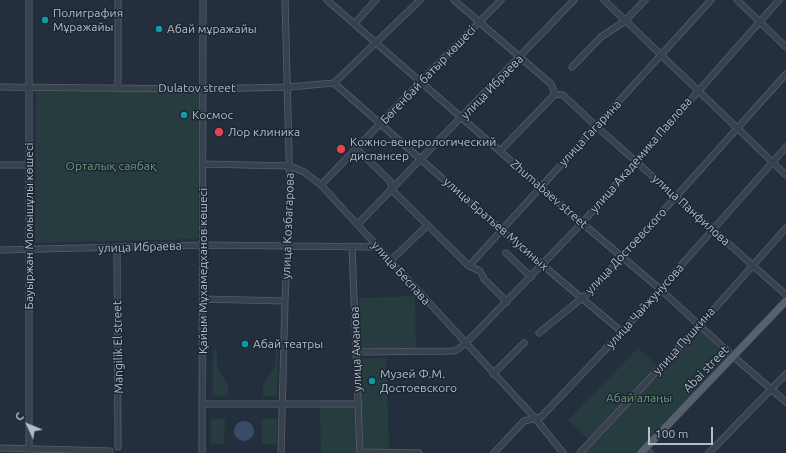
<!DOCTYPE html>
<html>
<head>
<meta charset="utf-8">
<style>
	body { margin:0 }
	#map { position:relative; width:786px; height:453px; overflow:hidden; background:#242f3e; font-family:Ubuntu,sans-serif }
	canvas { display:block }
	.north { position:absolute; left:8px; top:405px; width:40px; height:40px; -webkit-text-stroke:3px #1d2633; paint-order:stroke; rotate:314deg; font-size:11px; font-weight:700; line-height:16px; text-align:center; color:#b4bcc9 }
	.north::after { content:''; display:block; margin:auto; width:14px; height:18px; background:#b4bcc9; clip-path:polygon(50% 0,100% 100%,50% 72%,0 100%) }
	.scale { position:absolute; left:648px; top:427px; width:65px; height:18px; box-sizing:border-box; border:2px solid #b4bcc9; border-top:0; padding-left:5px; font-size:12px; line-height:14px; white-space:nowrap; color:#b4bcc9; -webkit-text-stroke:3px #1d2633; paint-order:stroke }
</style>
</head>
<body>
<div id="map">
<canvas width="786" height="453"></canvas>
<div class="north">С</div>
<div class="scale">100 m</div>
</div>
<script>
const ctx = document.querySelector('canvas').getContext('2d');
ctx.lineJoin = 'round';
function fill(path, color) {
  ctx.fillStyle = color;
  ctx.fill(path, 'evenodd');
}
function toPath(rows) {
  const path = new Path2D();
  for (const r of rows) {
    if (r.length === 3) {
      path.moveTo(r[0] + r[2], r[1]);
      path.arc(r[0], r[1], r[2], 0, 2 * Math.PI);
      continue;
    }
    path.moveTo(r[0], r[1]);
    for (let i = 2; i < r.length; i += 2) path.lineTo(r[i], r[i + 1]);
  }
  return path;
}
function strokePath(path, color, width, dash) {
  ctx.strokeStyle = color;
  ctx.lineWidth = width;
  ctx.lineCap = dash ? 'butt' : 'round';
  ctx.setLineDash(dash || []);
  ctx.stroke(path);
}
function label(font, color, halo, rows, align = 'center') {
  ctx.font = font + ' Ubuntu,sans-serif';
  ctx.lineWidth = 3;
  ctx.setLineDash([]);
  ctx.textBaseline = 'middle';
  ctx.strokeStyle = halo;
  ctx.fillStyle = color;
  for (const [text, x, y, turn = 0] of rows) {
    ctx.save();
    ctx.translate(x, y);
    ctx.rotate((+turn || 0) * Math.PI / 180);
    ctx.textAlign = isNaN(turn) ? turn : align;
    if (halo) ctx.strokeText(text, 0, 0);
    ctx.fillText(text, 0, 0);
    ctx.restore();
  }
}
fill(toPath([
	[36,91,199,91,198,239,35,243],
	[415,296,416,350,360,351,359,298],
	[697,328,727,357,636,453,576,453,589,440,568,420,638,348,659,367],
	[278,349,277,396,263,396,263,385,275,367,276,350],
	[213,350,217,350,217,365,228,387,228,396,213,395],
	[386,358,389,450,362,451,359,359],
	[355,405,357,453,321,453,320,406],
	[211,419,225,419,224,444,211,444],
	[262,419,277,419,277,444,262,444]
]), '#263c3f');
fill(toPath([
	[244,431,10]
]), '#394c67');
const minor = toPath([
	[327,0,582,223,660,289,734,357,786,402],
	[454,0,551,84,555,94,563,95,596,126,786,295],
	[604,0,786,175],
	[737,0,786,47],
	[355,23,376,0],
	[572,67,601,37,625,21,645,0],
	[334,83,501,230,622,332],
	[0,87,203,89,289,87,334,83,420,0],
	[118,88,118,0],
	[357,149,390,181,392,190,469,266,480,271,484,279,507,302],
	[500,151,555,94],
	[203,164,290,166,304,172,321,185,535,418,563,453],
	[0,165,28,165],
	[321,185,421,81,501,0],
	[358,224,574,0],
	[352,246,360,453],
	[117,248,118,447],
	[0,250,203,245,378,247],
	[506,253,531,277],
	[390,261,428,225],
	[469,266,711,0],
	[203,299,285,301],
	[539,333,593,289,786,74],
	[356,352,455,351,465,344,582,223,779,0],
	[493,374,524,343],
	[202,404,359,404],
	[0,448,110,451],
	[645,449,650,453],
	[360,452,419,453],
	[29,453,29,0],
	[202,453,203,0],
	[281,453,285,301,290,193,285,0],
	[494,453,524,421,541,417,622,332,786,147],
	[580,453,700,325,786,228],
	[709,453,786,374]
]);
const major = toPath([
	[641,453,786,301]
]);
strokePath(minor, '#565f6c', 7);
strokePath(major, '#414a57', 8);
strokePath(minor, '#38414e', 5.5);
strokePath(major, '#56606e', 7);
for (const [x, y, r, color] of [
	[45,20,4,"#0f9aa8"],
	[159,29,4,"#0f9aa8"],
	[184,115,4,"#0f9aa8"],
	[219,132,5,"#e0444e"],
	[341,149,5,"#e0444e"],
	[245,344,4,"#0f9aa8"],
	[372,381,4,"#0f9aa8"]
]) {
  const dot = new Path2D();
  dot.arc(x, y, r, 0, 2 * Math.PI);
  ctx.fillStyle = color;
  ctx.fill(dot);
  strokePath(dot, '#1d2633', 1.5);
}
label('12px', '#b4bcc9', '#1d2633', [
	["Полиграфия",53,13],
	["Мұражайы",53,27],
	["Абай мұражайы",167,29],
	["Космос",192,115],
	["Лор клиника",228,132],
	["Кожно-венерологический",350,142],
	["диспансер",350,156],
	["Абай театры",253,344],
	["Музей Ф.М.",380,374],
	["Достоевского",380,388]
], 'left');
label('12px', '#b4bcc9', '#1d2633', [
	["Бөгенбай батыр көшесі",428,75,-46],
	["улица Ибраева",492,87,-46],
	["Dulatov street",197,88],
	["улица Гагарина",590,133,-47],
	["улица Академика Павлова",641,155,-49],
	["Zhumabaev street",549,194,41],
	["улица Панфилова",691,210,42],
	["улица Братьев Мусиных",496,224,41],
	["Бауыржан Момышұлы көшесі",29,226,-90],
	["улица Козбагарова",288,226,-88],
	["улица Ибраева",140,247,-2],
	["улица Достоевского",626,251,-47],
	["Қайым Мұхамедханов көшесі",203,271,-90],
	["улица Беспава",401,273,48],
	["улица Чайжунусова",645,306,-48],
	["улица Пушкина",684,341,-48],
	["Mangilik El street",118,347,-91],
	["улица Аманова",356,349,-92],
	["Abai street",706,369,-46]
]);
label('12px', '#6b9a76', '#1d2633', [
	["Орталық саябақ",111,166],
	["Абай алаңы",639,398]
]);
</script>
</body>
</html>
